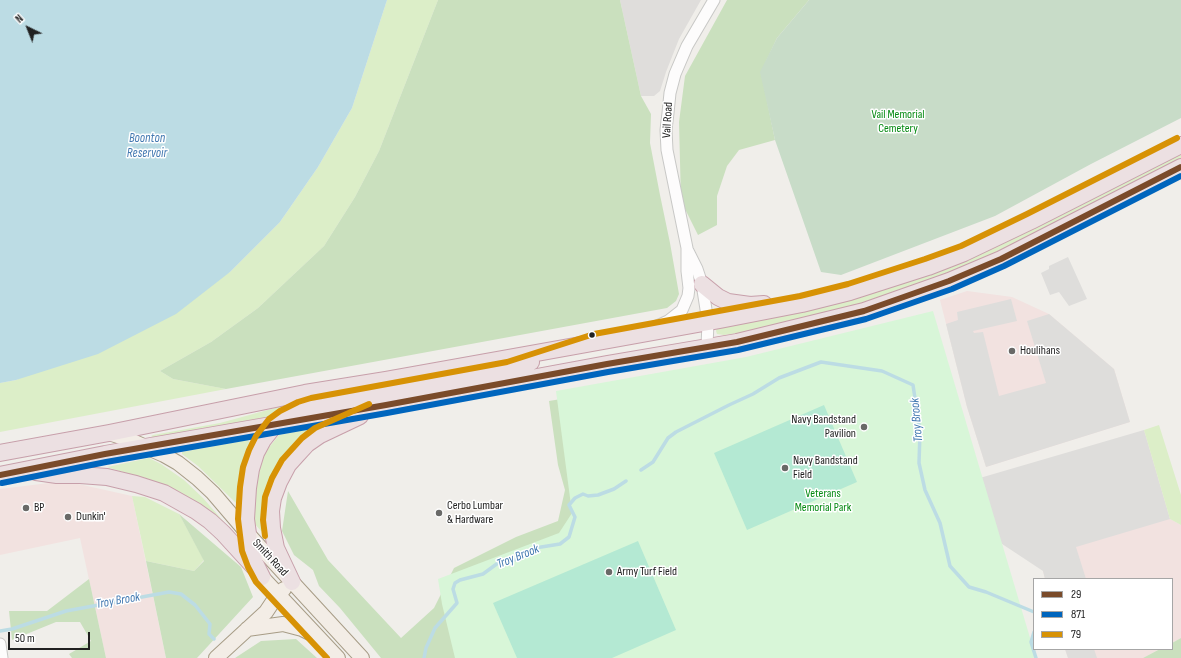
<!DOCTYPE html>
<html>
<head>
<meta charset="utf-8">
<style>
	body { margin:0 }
	#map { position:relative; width:1181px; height:658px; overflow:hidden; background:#f0eeea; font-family:"Sofia Sans Condensed",sans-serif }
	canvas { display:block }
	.legend { position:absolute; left:1033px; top:578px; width:140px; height:72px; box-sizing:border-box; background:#fff; border:1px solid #a6a6a6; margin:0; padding:5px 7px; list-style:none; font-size:12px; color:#212121 }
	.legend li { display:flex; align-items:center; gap:8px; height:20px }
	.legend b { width:20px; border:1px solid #a6a6a6 }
	.north { position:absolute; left:8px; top:8px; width:40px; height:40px; -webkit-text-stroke:3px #fff; paint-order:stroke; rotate:317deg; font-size:11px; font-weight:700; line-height:16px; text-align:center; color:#212121 }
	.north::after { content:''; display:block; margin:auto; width:14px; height:18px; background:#212121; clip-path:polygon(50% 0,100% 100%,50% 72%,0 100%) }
	.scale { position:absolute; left:8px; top:632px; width:82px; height:18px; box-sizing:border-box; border:2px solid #212121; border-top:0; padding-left:5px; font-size:12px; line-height:14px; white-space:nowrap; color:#212121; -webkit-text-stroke:3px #fff; paint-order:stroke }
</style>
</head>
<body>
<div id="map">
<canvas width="1181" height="658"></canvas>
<ul class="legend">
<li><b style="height:5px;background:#7a4b2a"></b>29</li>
<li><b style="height:5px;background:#0065bd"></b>871</li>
<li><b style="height:5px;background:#d79205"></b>79</li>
</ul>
<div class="north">N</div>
<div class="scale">50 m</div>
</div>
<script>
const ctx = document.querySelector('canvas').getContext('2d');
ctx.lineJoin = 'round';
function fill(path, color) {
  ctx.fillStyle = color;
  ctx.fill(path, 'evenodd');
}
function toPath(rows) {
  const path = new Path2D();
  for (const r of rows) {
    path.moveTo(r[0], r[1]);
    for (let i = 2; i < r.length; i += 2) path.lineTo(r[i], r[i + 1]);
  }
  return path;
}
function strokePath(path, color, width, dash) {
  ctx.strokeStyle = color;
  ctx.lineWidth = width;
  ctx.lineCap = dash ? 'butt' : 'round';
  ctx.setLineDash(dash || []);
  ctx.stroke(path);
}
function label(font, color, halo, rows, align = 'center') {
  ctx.font = font + ' "Sofia Sans Condensed",sans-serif';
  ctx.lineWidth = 3;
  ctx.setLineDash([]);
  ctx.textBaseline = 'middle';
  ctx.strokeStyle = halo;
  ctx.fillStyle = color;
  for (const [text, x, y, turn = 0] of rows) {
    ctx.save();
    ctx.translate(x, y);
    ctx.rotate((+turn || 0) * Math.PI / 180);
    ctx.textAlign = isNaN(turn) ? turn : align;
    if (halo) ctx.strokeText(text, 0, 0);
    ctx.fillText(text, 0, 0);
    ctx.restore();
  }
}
fill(toPath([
	[620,0,701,0,679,39,666,72,660,91,654,96,641,96]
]), '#dfdddb');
fill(toPath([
	[967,291,1012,297,1049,314,1114,369,1130,422,986,467,967,407,940,300],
	[1144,430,1170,519,1181,525,1181,638,1172,643,1172,579,1045,579,1043,571],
	[65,481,132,496,166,658,106,658,80,538,0,555,0,489],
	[1065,649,1160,649,1143,658,1068,658]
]), '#f2e2e0');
fill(toPath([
	[1068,257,1087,299,1069,306,1059,292,1050,295,1041,273,1049,269,1049,266],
	[1011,299,1017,321,973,331,974,333,983,332,999,396,1046,383,1027,321,1049,314,1114,369,1130,422,986,467,967,407,946,324,958,320,957,312],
	[1144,430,1170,519,1076,547,1086,579,1045,579,1043,571,990,536,973,480],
	[1065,649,1094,649,1097,658,1068,658]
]), '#dedddb');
fill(toPath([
	[387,0,438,0,379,151,355,197,324,246,258,308,211,342,160,371,173,379,226,389,0,432,0,383,16,380,230,272,280,222,318,167,352,108],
	[1181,150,1181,159,1025,238,963,268,897,294,821,317,766,329,724,335,717,334,716,331,717,327,836,301],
	[297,402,285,407,268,419,157,440,151,436,153,435,220,423],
	[1159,425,1181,495,1181,525,1170,519,1144,430],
	[309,429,310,432,293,446,279,463,268,488,263,504,262,520,263,531,261,531,254,523,253,513,254,497,258,472,261,462,266,451,279,435],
	[248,440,251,443,242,472,239,505,238,505,198,466,182,454,182,452],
	[149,458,161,464,184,480,203,498,224,522,223,523,206,509,180,492,161,484,107,467],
	[132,496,145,497,179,514,204,560,194,571,146,561]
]), '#dceec8');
fill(toPath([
	[438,0,620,0,641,96,651,114,650,143,660,195,670,243,679,294,676,301,667,308,226,389,173,379,160,371,211,342,258,308,324,246,355,197,379,151],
	[727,0,809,0,777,38,761,72,775,140,739,150,727,166,717,196,717,225,698,235,681,201,679,122,685,76],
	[567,398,611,449,494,658,381,658,340,608,319,586,313,570,294,555,282,531,288,491,328,560,401,638,434,608,454,568,516,537,558,521,565,490,558,465,549,401],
	[179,514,241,567,253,597,197,658,166,658,146,561,194,571,204,561],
	[89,579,106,658,72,658,69,654,91,641,80,622,56,622,12,640,9,611,47,611],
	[1181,638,1181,658,1143,658,1160,649,1172,649,1172,643],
	[296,639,317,658,235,658,261,641]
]), '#cae0be');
fill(toPath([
	[809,0,1181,0,1181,118,1091,164,995,216,841,275,821,272,775,140,760,72,777,38]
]), '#c8dcc8');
fill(toPath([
	[933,311,1036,658,455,658,442,604,438,579,559,533,572,513,556,391,746,357]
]), '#d8f6d8');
fill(toPath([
	[824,405,857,482,747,530,714,453],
	[638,541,676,630,612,658,517,658,493,603]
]), '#b4e9d3');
fill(toPath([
	[0,0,387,0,352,108,318,167,280,222,230,272,176,314,98,354,16,380,0,383]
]), '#bcdce4');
strokePath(toPath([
	[641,470,653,462,668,438,676,432,729,405,753,394,779,378,821,362,882,371,913,385,920,432,919,463,925,490,940,523,950,566,969,587,986,592,1034,612],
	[0,631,12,629,66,611,169,592,181,594,195,605,210,624,209,634,214,639],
	[1034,632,1031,642,1036,658],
	[424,658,426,648,435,628,457,603,453,589,455,583,460,580,483,574,498,563,518,559,535,548,560,544,569,537,575,517,569,505,575,498,583,494,588,496,598,495,614,489,626,481]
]), '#bcdce4', 3.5);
const minor = toPath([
	[688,251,697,269,702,284,708,322,707,347],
	[655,327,668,321,682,310,688,296,689,288,687,271,687,248,667,150,666,130,668,113,670,93,675,74,687,46,714,0],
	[0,644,2,658]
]);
const major = toPath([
	[109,433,130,440,164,455,178,463,197,478,213,493,248,534,362,658],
	[262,577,338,658],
	[247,629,283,624,302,629,312,634],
	[216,658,266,612,278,594,284,589]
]);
const highway = toPath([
	[702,284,718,297,728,302,750,305,764,304],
	[0,453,109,433,305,393,386,380,720,320,802,304,850,292,928,267,964,253,1031,221,1181,145],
	[36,472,57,475,80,475,107,477,136,484,164,493,196,511,210,521,223,533,255,568],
	[0,475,105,454,386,405,607,364,737,342,864,311,949,281,1001,259,1181,167],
	[262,577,255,563,250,549,246,519,248,488,251,469,256,453,263,440,275,425,293,413,312,406,509,370,531,362],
	[292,582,276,548,272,528,271,511,273,498,279,482,288,465,297,455,307,444,320,435,360,416]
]);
strokePath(minor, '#c8c8c6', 13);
strokePath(major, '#a79c86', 16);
strokePath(highway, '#c79faa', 18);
strokePath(minor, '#fdfcfc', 11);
strokePath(major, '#f3ede6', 14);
strokePath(highway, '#ece0e2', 16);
strokePath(toPath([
	[0,475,105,454,386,405,607,364,737,342,864,311,949,281,1001,259,1181,167]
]), '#7a4b2a', 6);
strokePath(toPath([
	[2,483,106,462,387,413,608,372,738,350,866,319,952,289,1004,266,1181,176]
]), '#0065bd', 6);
strokePath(toPath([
	[265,536,263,520,265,497,272,478,282,460,302,438,315,428,369,404],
	[327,658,256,582,248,567,242,551,238,519,240,487,243,467,249,450,256,436,269,419,280,411,298,402,311,398,507,362,594,334,800,296,848,284,925,259,961,246,1027,214,1177,138]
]), '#d79205', 6);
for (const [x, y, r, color] of [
	[592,335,3.5,"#212121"],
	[1012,351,4,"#696967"],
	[864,427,4,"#696967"],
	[785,468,4,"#696967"],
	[26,508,4,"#696967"],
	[439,513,4,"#696967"],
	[68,517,4,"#696967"],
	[609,572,4,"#696967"]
]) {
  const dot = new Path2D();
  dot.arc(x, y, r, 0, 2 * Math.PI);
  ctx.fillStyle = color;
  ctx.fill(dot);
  strokePath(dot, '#fff', 1.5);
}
label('12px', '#058a12', '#fff', [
	["Vail Memorial",898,115],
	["Cemetery",898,129],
	["Veterans",823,494],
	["Memorial Park",823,508]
]);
label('12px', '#212121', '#fff', [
	["Vail Road",668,120,-87],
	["Smith Road",270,558,47]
]);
label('12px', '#212121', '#fff', [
	["Houlihans",1020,351],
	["Navy Bandstand",856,420,"right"],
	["Pavilion",856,434,"right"],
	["Navy Bandstand",793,461],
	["Field",793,475],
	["Cerbo Lumbar",447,506],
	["& Hardware",447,520],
	["BP",34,508],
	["Dunkin'",76,517],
	["Army Turf Field",617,572]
], 'left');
label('italic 13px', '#4379b1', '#fff', [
	["Boonton",147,139],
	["Reservoir",147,154],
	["Troy Brook",917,420,-95],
	["Troy Brook",518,557,-22],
	["Troy Brook",118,601,-10]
]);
</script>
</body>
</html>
